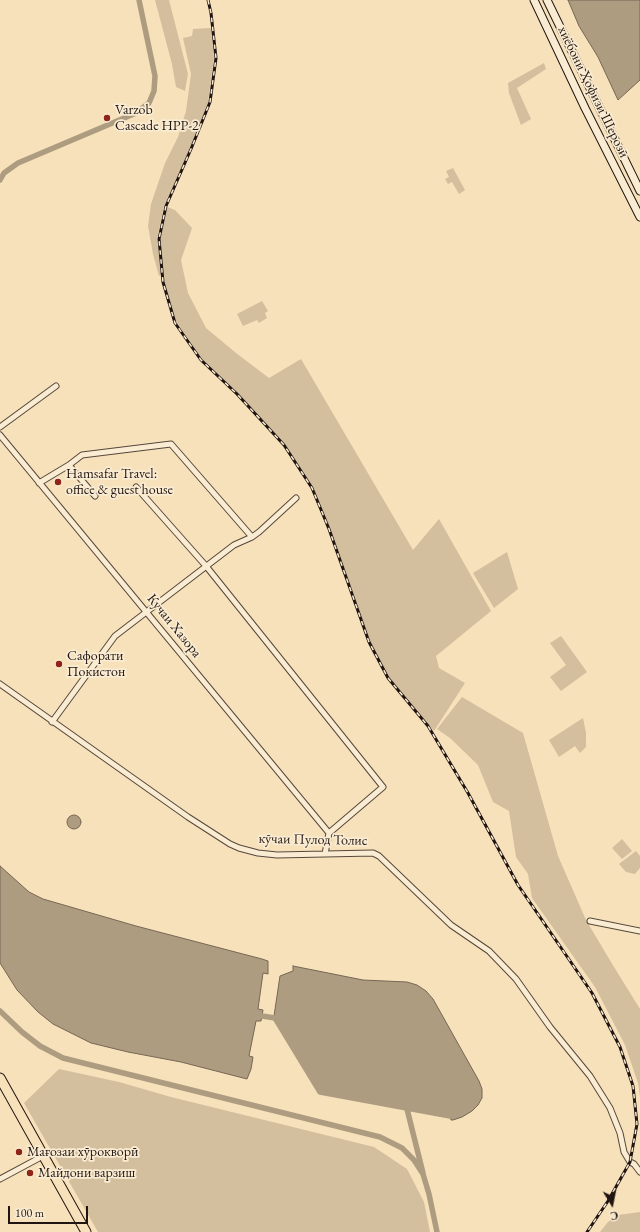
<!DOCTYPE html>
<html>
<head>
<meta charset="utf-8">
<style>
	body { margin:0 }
	#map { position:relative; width:640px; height:1232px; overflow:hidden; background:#f7e1ba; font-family:"EB Garamond",serif }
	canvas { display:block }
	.north { position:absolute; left:592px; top:1184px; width:40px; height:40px; -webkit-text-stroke:3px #faecd2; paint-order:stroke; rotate:170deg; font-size:11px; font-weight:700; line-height:16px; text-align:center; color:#211511 }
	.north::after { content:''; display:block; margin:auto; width:14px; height:18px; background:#211511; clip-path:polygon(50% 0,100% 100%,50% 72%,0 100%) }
	.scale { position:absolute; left:8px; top:1206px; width:80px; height:18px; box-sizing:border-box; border:2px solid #211511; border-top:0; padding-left:5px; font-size:12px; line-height:14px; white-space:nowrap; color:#211511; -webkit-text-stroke:3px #faecd2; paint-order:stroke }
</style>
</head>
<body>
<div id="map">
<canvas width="640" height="1232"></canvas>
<div class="north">С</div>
<div class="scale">100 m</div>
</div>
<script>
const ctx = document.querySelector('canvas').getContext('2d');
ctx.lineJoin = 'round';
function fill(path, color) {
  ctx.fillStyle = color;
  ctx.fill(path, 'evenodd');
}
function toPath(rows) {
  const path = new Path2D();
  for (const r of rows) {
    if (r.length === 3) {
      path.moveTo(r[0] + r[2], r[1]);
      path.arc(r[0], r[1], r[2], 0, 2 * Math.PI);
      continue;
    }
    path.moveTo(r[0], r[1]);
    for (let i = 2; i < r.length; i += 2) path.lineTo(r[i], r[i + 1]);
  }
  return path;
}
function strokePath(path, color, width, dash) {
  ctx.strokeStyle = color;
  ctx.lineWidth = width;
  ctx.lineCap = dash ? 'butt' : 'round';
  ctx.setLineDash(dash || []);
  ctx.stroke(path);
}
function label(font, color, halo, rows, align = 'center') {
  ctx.font = font + ' "EB Garamond",serif';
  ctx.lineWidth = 3.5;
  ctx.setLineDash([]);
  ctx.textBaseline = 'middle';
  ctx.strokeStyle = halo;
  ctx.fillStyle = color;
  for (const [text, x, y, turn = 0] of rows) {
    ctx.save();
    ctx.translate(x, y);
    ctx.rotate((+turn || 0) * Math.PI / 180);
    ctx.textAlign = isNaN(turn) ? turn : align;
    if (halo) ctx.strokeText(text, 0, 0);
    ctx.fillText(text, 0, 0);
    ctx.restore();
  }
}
fill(toPath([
	[155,0,169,0,188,74,185,91,176,87,172,64],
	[211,28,214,58,208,102,190,148,164,206,157,239,161,274,159,276,153,254,148,226,151,204,165,163,178,137,186,111,191,74,183,38,192,36,193,29],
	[544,63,546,69,517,88,531,119,521,125,509,93,508,83],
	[453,168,465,190,459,194,452,182,448,184,445,179,449,177,446,171],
	[167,207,175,210,192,228,181,260,188,293,206,328,236,353,269,378,301,359,413,550,439,519,491,611,436,656,439,668,465,683,434,731,389,677,370,641,330,528,313,487,285,444,202,359,176,321,164,281,160,239],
	[262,301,268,311,265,313,267,318,259,323,257,320,243,326,237,314],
	[507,552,518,589,494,608,473,573],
	[561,636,587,672,561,691,550,677,566,665,550,643],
	[462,697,523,733,558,856,586,920,614,967,640,1009,640,1096,638,1083,625,1045,595,987,532,898,528,874,516,857,509,811,493,802,478,765,450,738,437,729],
	[583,718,586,733,586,747,580,753,575,746,559,757,549,740],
	[622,839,632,851,622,859,612,848],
	[636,851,640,856,640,868,635,874,626,872,619,864],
	[59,1069,119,1082,171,1097,374,1147,407,1169,424,1202,430,1232,98,1232,24,1103],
	[640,1212,640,1232,600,1232,608,1222,618,1215]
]), '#d3be9d');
const water = toPath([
	[568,0,640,0,640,80,618,100,598,57,579,26,568,0],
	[74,822,7],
	[0,866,29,892,43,899,136,926,262,959,268,961,268,974,263,973,258,1009,263,1010,261,1021,256,1021,249,1056,253,1057,251,1069,247,1079,181,1062,128,1052,91,1043,53,1024,38,1012,17,990,0,963,0,866],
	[293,966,363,980,407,982,417,985,426,991,433,999,479,1081,482,1089,482,1098,478,1105,472,1111,462,1117,453,1120,451,1120,450,1115,320,1090,276,1017,274,1016,280,976,293,971,293,966]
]);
fill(water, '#ae9c81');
strokePath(water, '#766654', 1);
strokePath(toPath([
	[0,180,4,173,18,163,136,113,149,103,154,91,155,76,139,0],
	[0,1011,22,1032,40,1046,63,1058,380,1137,402,1148,414,1160,423,1174,429,1194,437,1232],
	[262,1016,275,1018,320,1092,450,1116,457,1114],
	[407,1109,423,1173]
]), '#ae9c81', 5.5);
const street = toPath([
	[0,427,56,386],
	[0,435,329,833],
	[69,465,95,496],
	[39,483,69,465,82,455,171,444,252,537],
	[136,487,206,566,383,787,329,833,325,854],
	[0,684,188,817,230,844,239,848,258,853,277,855,373,853,379,856,451,925,489,951,516,979,550,1027,590,1076,610,1108,620,1133,624,1152,630,1162,634,1164,640,1172],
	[52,722,115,636,234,545,252,537,259,532,296,498],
	[590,921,640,931],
	[0,1179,43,1156]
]);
const secondary = toPath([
	[534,0,585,108,640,217],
	[547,0,640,191]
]);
const highway = toPath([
	[0,1078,86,1232]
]);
strokePath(street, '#56483b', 7);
strokePath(secondary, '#211511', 9);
strokePath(highway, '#211511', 11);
strokePath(street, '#faecd2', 5);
strokePath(secondary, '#faecd2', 7);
strokePath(highway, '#f7e1ba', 9);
const rail = toPath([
	[208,0,211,13,216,58,210,102,191,149,166,206,159,239,163,282,175,323,201,360,237,394,284,445,312,488,329,529,369,642,388,678,428,726,468,793,518,885,592,993,620,1047,633,1086,637,1124,630,1162,608,1201,587,1232]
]);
strokePath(rail, '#211511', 3);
strokePath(rail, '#faecd2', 1.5, [4.5]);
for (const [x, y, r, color] of [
	[107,118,4,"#8f2418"],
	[58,482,4,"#8f2418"],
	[59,664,4,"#8f2418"],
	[19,1152,4,"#8f2418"],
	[30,1173,4,"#8f2418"]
]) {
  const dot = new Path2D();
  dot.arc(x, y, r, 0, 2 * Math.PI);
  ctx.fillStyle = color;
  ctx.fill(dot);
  strokePath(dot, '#faecd2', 1.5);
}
label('14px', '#211511', '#faecd2', [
	["хиёбони Ҳофизи Шерозӣ",593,92,64],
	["Кучаи Хазора",174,626,51],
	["кӯчаи Пулод Толис",313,840,1]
]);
label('14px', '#211511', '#faecd2', [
	["Varzob",115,110],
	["Cascade HPP-2",115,126],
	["Hamsafar Travel:",66,474],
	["office & guest house",66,490],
	["Сафорати",67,656],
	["Покистон",67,672],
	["Мағозаи хӯрокворӣ",27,1152],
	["Майдони варзиш",38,1173]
], 'left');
</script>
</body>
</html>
